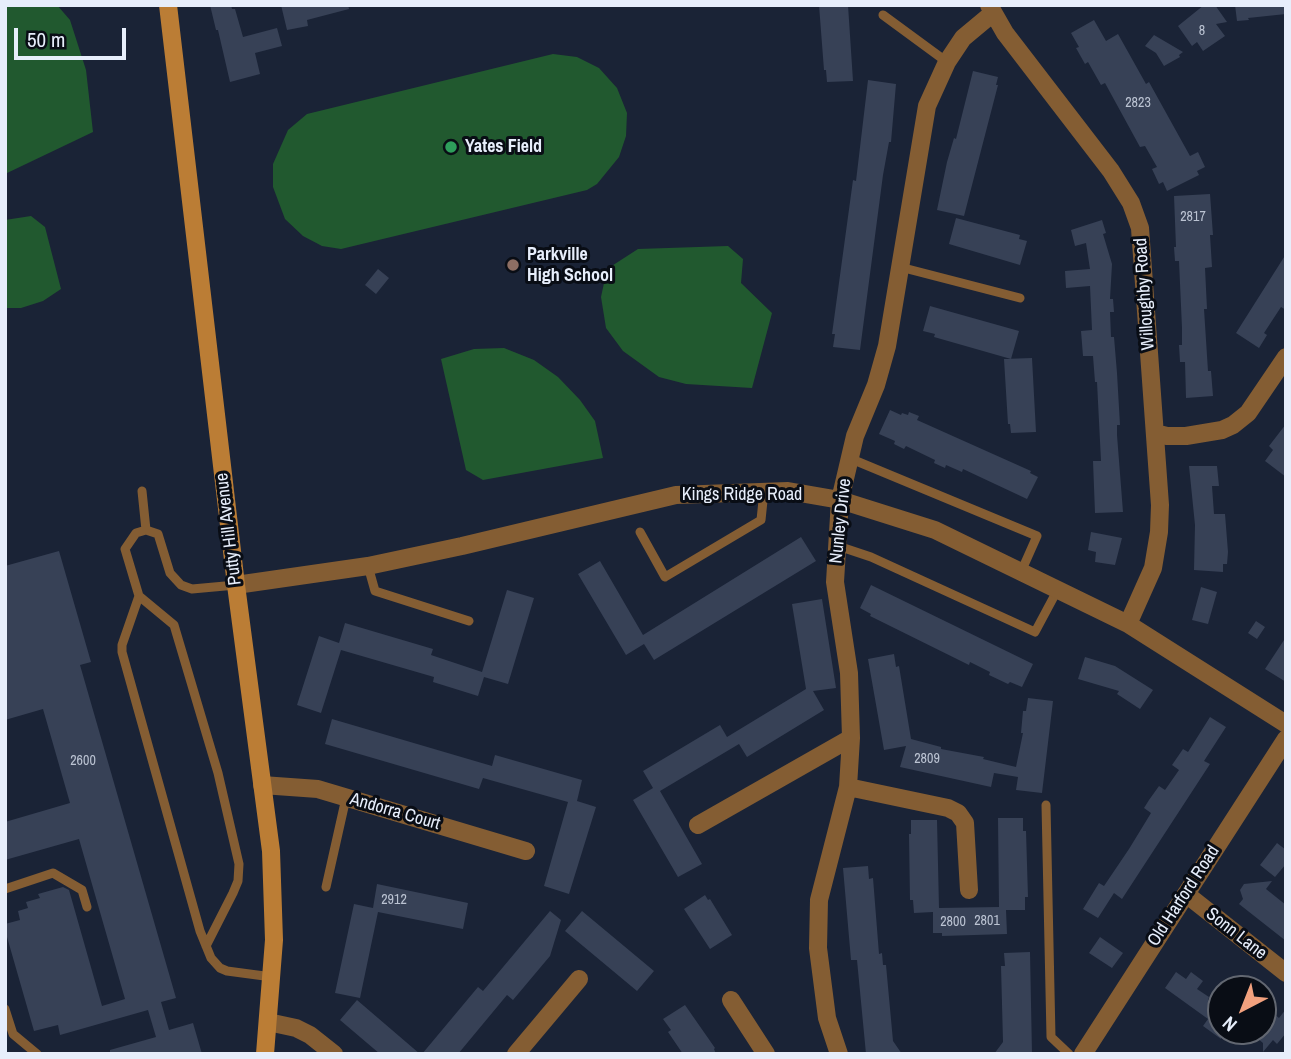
<!DOCTYPE html>
<html>
<head>
<meta charset="utf-8">
<style>
	body { margin:0 }
	#map { position:relative; width:1291px; height:1059px; overflow:hidden; background:#1a2336; font-family:"Archivo Narrow",sans-serif }
	canvas { display:block }
	.frame { position:absolute; inset:0; border:7px solid #e7eefb; pointer-events:none }
	.north { position:absolute; left:1207px; top:975px; width:70px; height:70px; box-sizing:border-box; background:#090d15; border:2px solid #626771; border-radius:50%; rotate:222deg; font-size:19px; font-weight:700; line-height:28px; text-align:center; color:#e7eefb }
	.north::after { content:''; display:block; margin:auto; width:24px; height:32px; background:#f2a17e; clip-path:polygon(50% 0,100% 100%,50% 72%,0 100%) }
	.scale { position:absolute; left:14px; top:28px; width:112px; height:32px; box-sizing:border-box; border:4px solid #e7eefb; border-top:0; padding-left:9px; font-size:21px; line-height:24px; white-space:nowrap; color:#e7eefb; -webkit-text-stroke:5px #090d15; paint-order:stroke }
</style>
</head>
<body>
<div id="map">
<canvas width="1291" height="1059"></canvas>
<div class="frame"></div>
<div class="north">N</div>
<div class="scale">50 m</div>
</div>
<script>
const ctx = document.querySelector('canvas').getContext('2d');
ctx.lineJoin = 'round';
function fill(path, color) {
  ctx.fillStyle = color;
  ctx.fill(path, 'evenodd');
}
function toPath(rows) {
  const path = new Path2D();
  for (const r of rows) {
    path.moveTo(r[0], r[1]);
    for (let i = 2; i < r.length; i += 2) path.lineTo(r[i], r[i + 1]);
  }
  return path;
}
function strokePath(path, color, width, dash) {
  ctx.strokeStyle = color;
  ctx.lineWidth = width;
  ctx.lineCap = dash ? 'butt' : 'round';
  ctx.setLineDash(dash || []);
  ctx.stroke(path);
}
function label(font, color, halo, rows, align = 'center') {
  ctx.font = font + ' "Archivo Narrow",sans-serif';
  ctx.lineWidth = 6;
  ctx.setLineDash([]);
  ctx.textBaseline = 'middle';
  ctx.strokeStyle = halo;
  ctx.fillStyle = color;
  for (const [text, x, y, turn = 0] of rows) {
    ctx.save();
    ctx.translate(x, y);
    ctx.rotate((+turn || 0) * Math.PI / 180);
    ctx.textAlign = isNaN(turn) ? turn : align;
    if (halo) ctx.strokeText(text, 0, 0);
    ctx.fillText(text, 0, 0);
    ctx.restore();
  }
}
fill(toPath([
	[5,5,57,5,70,20,86,70,93,132,5,174],
	[553,54,577,57,599,68,617,88,627,113,626,136,619,157,597,184,587,190,341,249,322,246,303,236,285,219,273,187,273,164,288,130,307,114],
	[31,216,45,227,61,289,43,301,21,308,5,308,5,220],
	[728,246,743,259,741,283,772,313,752,388,686,384,659,377,623,351,606,328,601,297,607,269,638,249],
	[504,348,534,360,558,377,580,400,595,421,603,458,483,480,466,470,441,359,474,349]
]), '#21592f');
fill(toPath([
	[210,5,231,5,232,9,235,9,243,37,277,28,282,46,255,53,260,74,230,82,218,30,216,30],
	[281,5,348,5,349,9,307,20,308,26,287,30],
	[819,5,848,5,853,81,827,82,826,70,824,70],
	[1204,5,1215,5,1227,22,1216,24,1225,36,1203,51,1197,42,1192,46,1178,26],
	[1235,5,1286,5,1286,14,1248,18,1249,20,1237,21],
	[1094,20,1106,41,1118,34,1146,84,1149,82,1190,156,1198,152,1205,167,1197,171,1199,175,1167,191,1163,182,1159,184,1152,169,1157,167,1145,146,1140,147,1105,83,1101,85,1088,62,1085,64,1076,48,1079,47,1071,33],
	[1154,35,1183,52,1179,55,1180,57,1164,66,1156,53,1145,46],
	[973,71,998,77,996,85,998,85,964,216,937,210,947,162,954,138,956,139],
	[868,80,896,84,891,142,889,142,883,175,860,350,833,347,835,334,832,334,853,180,856,181],
	[1210,194,1213,235,1210,235,1212,267,1205,268,1207,309,1204,309,1208,371,1211,371,1213,396,1186,398,1185,362,1180,362,1179,345,1182,345,1182,328,1179,261,1175,261,1174,247,1176,247,1174,196],
	[956,218,1020,235,1019,239,1027,241,1020,265,949,244],
	[1102,220,1106,233,1103,234,1112,264,1110,299,1113,299,1114,312,1110,312,1111,337,1114,337,1117,373,1120,425,1117,425,1117,435,1123,512,1095,513,1093,461,1101,461,1097,382,1095,382,1093,356,1083,356,1081,331,1092,330,1090,286,1066,288,1065,271,1090,269,1086,243,1075,246,1071,230],
	[1286,254,1286,310,1281,307,1264,333,1267,335,1259,348,1236,333],
	[378,269,389,278,376,294,365,285],
	[930,306,1019,331,1011,359,934,337,935,334,923,331],
	[1032,358,1036,432,1011,433,1010,424,1008,424,1004,359],
	[890,410,901,415,902,413,908,415,909,412,919,416,917,420,1031,471,1030,473,1038,477,1027,499,963,469,962,472,946,465,945,468,934,463,935,460,906,446,904,449,894,444,895,441,879,434],
	[1286,424,1286,477,1265,461,1273,450,1269,446],
	[1189,466,1217,466,1219,486,1212,486,1214,514,1225,514,1228,552,1227,564,1223,564,1223,572,1194,570,1195,525],
	[1091,532,1122,538,1115,565,1095,562,1096,552,1088,550],
	[801,537,816,561,654,660,644,644,626,655,578,574,600,561,643,635],
	[59,551,91,662,80,665,176,998,161,1002,169,1030,193,1023,202,1054,110,1054,110,1050,156,1037,148,1010,60,1035,58,1025,34,1031,5,930,5,924,20,920,18,911,28,908,26,902,40,898,38,894,63,887,69,890,102,1006,125,999,79,839,5,860,5,822,70,803,43,709,5,720,5,566],
	[871,585,1033,664,1022,687,1010,682,1008,684,989,675,990,672,970,662,969,665,870,616,871,614,860,608],
	[1201,587,1217,592,1208,624,1192,620],
	[507,590,534,598,508,684,484,677,478,696,433,682,434,677,341,650,321,713,297,705,319,636,339,643,345,623,433,649,431,655,482,672],
	[822,599,836,688,813,691,824,710,747,757,739,744,660,791,702,864,678,877,633,800,653,788,643,771,720,725,727,737,806,689,792,604],
	[1256,621,1265,627,1257,639,1248,633],
	[1286,637,1286,682,1265,669],
	[894,654,896,667,899,666,911,739,941,747,941,749,984,757,983,759,1016,767,1023,733,1021,733,1023,711,1026,711,1028,698,1053,701,1042,793,1016,790,1018,777,994,773,991,787,900,767,906,746,884,750,868,659],
	[1085,657,1115,666,1153,690,1140,709,1117,694,1119,691,1078,679],
	[1210,717,1226,727,1204,761,1210,764,1122,899,1114,893,1098,918,1083,909,1099,883,1104,886,1129,849,1151,813,1144,808,1149,800,1159,786,1165,790,1179,770,1172,765,1183,749,1188,752],
	[332,719,492,766,495,755,582,780,577,801,596,807,569,894,544,886,568,802,483,778,479,789,325,744],
	[998,818,1023,818,1023,831,1026,831,1028,897,1025,897,1025,910,1006,910,1007,934,942,936,942,933,933,933,933,912,914,913,913,900,910,900,909,834,911,834,911,820,937,820,939,908,999,907],
	[1277,843,1286,850,1286,864,1275,877,1260,865],
	[868,866,869,879,873,878,879,954,882,953,883,965,886,965,893,1041,902,1054,866,1054,857,960,851,960,843,868],
	[1272,881,1266,889,1286,905,1286,941,1239,904,1243,899,1240,890,1244,884],
	[377,884,468,903,463,929,378,912,360,998,335,993,354,904,373,908],
	[705,895,708,900,710,899,732,935,710,949,684,909],
	[550,911,561,920,550,956,513,1000,507,995,458,1054,422,1054,478,987,483,991],
	[582,911,654,971,637,991,565,931],
	[1100,937,1123,953,1112,968,1089,953],
	[1030,952,1032,1054,994,1054,1003,1042,1001,966,1005,966,1004,953],
	[1176,972,1186,979,1191,972,1203,981,1197,989,1209,997,1208,1000,1218,1007,1221,1003,1221,1039,1203,1026,1208,1019,1165,988],
	[357,1000,420,1054,380,1054,340,1020],
	[685,1005,715,1048,714,1049,716,1054,683,1054,668,1032,671,1030,663,1019],
	[1263,1005,1279,1018,1286,1009,1286,1033,1277,1044,1273,1040,1263,1052,1263,1043,1257,1038,1263,1031]
]), '#374156');
strokePath(toPath([
	[883,15,947,62],
	[900,267,1020,298],
	[849,458,1037,536,1021,572],
	[142,491,146,530],
	[640,532,665,577,761,520,764,491],
	[838,546,871,557,1035,632,1058,589],
	[368,566,375,591,469,621],
	[236,585,192,589,181,585,170,573,158,534,146,530,136,533,125,549,139,596,122,645,122,652,200,931,211,958,220,968,227,971,272,977],
	[139,596,174,625,218,773,239,864,238,881,233,893,206,946],
	[1046,805,1051,1037,1069,1054],
	[326,887,346,798],
	[5,889,53,873,82,890,87,907],
	[5,1009,13,1034,37,1054]
]), '#845d33', 9);
strokePath(toPath([
	[989,5,1005,33,1111,171,1131,203,1140,228,1160,505,1159,532,1153,568,1128,624],
	[1155,433,1167,436,1186,436,1222,430,1233,425,1248,413,1286,357],
	[236,585,368,566,462,546,676,495,788,491,840,500,935,530,1128,624,1286,724],
	[262,785,318,789,526,851],
	[848,787,948,808,958,813,965,823,969,890],
	[698,825,851,738],
	[1186,894,1286,973],
	[731,1000,766,1054],
	[268,1022,296,1028,310,1035,334,1054],
	[516,1054,579,979],
	[839,1054,827,1018,818,948,819,900,848,787,851,738,849,673,835,582,840,500,855,436,876,385,887,346,927,106,947,62,963,38,993,13]
]), '#845d33', 18);
strokePath(toPath([
	[1083,1054,1286,739]
]), '#845d33', 18);
strokePath(toPath([
	[168,5,236,585,271,851,274,940,265,1054]
]), '#bb7d35', 18);
for (const [x, y, r, color] of [
	[451,147,7,"#2e9e5b"],
	[513,265,7,"#8d6e63"]
]) {
  const dot = new Path2D();
  dot.arc(x, y, r, 0, 2 * Math.PI);
  ctx.fillStyle = color;
  ctx.fill(dot);
  strokePath(dot, '#090d15', 2.5);
}
label('14px', '#bbc3d2', null, [
	["8",1202,31],
	["2823",1138,103],
	["2817",1193,217],
	["2809",927,759],
	["2600",83,761],
	["2912",394,900],
	["2801",987,921],
	["2800",953,922]
]);
label('bold 18px', '#e7eefb', '#090d15', [
	["Yates Field",465,147],
	["Parkville",527,255],
	["High School",527,276]
], 'left');
label('18px', '#e7eefb', '#090d15', [
	["Willoughby Road",1145,294,-94],
	["Kings Ridge Road",742,495],
	["Nunley Drive",841,521,-84],
	["Putty Hill Avenue",229,529,-97],
	["Andorra Court",395,812,16],
	["Old Harford Road",1184,896,-57],
	["Sonn Lane",1236,934,38]
]);
</script>
</body>
</html>
